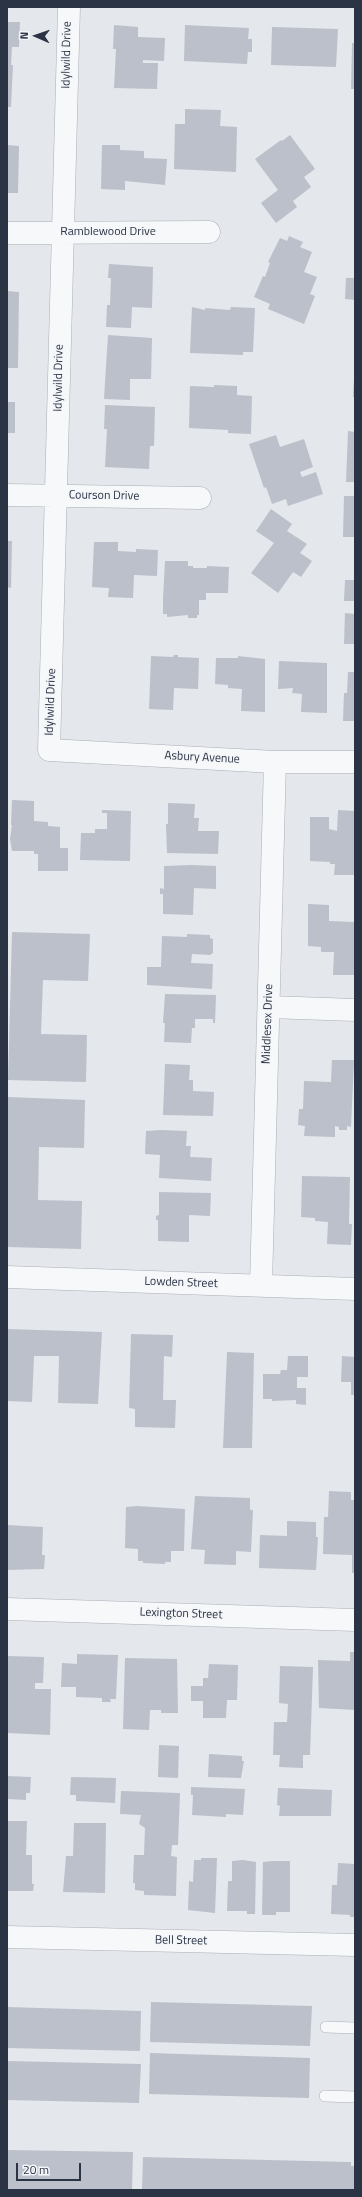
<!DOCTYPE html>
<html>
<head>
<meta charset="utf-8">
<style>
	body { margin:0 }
	#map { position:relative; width:362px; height:2197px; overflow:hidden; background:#e4e7ec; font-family:"Titillium Web",sans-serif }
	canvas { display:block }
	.frame { position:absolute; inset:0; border:8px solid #2b3445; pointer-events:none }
	.north { position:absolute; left:16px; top:16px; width:40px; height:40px; -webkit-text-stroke:3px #f4f6f9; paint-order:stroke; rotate:272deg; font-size:11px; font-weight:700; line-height:16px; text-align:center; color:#2b3445 }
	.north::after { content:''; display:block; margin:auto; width:14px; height:18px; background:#2b3445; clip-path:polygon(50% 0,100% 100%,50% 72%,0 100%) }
	.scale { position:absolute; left:16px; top:2163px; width:65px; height:18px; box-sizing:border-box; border:2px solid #2b3445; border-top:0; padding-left:5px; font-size:12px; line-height:14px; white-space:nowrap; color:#2b3445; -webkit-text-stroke:3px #f4f6f9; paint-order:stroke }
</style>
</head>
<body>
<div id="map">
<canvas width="362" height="2197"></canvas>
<div class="frame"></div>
<div class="north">N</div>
<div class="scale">20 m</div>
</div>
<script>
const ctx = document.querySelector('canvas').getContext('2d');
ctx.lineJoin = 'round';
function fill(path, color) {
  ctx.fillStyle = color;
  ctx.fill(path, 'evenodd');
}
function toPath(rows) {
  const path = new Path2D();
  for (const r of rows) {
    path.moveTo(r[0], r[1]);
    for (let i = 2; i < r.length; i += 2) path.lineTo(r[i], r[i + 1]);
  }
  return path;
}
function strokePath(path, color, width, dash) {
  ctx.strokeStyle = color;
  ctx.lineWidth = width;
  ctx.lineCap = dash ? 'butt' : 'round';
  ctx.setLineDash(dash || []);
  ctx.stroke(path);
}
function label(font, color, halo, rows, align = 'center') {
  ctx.font = font + ' "Titillium Web",sans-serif';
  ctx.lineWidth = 3;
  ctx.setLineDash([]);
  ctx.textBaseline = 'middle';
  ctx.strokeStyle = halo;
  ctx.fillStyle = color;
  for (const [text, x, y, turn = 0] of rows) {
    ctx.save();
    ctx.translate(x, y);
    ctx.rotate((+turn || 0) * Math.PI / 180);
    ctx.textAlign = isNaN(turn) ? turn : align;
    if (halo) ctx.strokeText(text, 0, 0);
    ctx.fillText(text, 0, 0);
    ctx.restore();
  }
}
fill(toPath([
	[7,22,20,22,19,47,12,47,11,65,13,65,11,107,7,107],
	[114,25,138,27,138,37,165,38,164,61,143,60,143,63,158,63,157,89,114,88,116,49,113,49],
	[185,25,249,28,248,39,252,39,252,52,248,52,247,64,184,61],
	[272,27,338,29,336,67,271,65],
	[352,43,355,43,355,89,351,89],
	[185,109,221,110,220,126,237,127,236,172,174,169,175,124,185,124],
	[290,135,315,169,304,177,311,187,293,201,297,207,276,223,261,203,278,190,255,159,281,140,282,141],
	[7,145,19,146,18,193,7,193],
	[102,145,120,145,120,150,144,151,144,158,167,159,165,185,125,181,125,190,101,189],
	[289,236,303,242,300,247,312,252,304,272,317,277,310,294,315,296,304,324,268,309,270,304,254,297,263,276,265,277,270,263,268,262,280,238,287,241],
	[109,264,153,267,152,308,132,307,131,328,106,327,107,305,110,305,111,278,108,278],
	[346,278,355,278,355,300,345,299],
	[7,291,19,292,18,368,7,368],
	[192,307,205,310,205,308,230,310,231,307,255,308,253,352,243,352,243,355,190,353],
	[108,335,152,338,151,379,130,379,130,400,104,399],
	[354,378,355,378,355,397,353,397],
	[214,385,237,386,237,395,252,396,251,434,228,433,228,430,189,428,190,386,214,387],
	[7,402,15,402,15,433,7,433],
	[105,405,155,407,154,446,150,446,149,469,105,467,107,429,104,429],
	[348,431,355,432,355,482,346,482],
	[276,435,280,447,304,439,313,467,300,472,302,477,316,472,323,494,288,506,286,499,272,504,266,487,264,488,249,444],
	[344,496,355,496,355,537,343,537],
	[271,509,292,524,287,531,307,544,300,553,312,561,301,577,293,572,278,593,251,573,274,543,256,531],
	[7,541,12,541,11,588,7,587],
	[94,542,118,542,118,551,136,552,136,549,158,550,157,576,134,575,133,598,108,597,109,588,92,587],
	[165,561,188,561,188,566,193,566,193,568,207,568,207,566,229,567,228,593,206,593,206,600,199,600,199,615,197,615,197,618,188,618,188,615,167,617,167,614,163,614,163,599],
	[345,580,355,580,355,601,344,601],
	[345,613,355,614,355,644,344,644],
	[174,655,178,655,178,657,199,658,198,689,174,688,173,710,149,709,151,656,173,657],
	[238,656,265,659,265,712,241,711,242,689,228,688,228,685,215,684,216,658,238,658],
	[279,661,327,663,327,713,301,712,302,694,292,693,293,688,278,689],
	[348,672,355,672,355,721,343,721,344,693,347,693],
	[12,800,34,801,34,821,48,822,48,826,60,827,60,848,68,848,68,871,38,871,38,854,34,854,34,851,12,851,10,839,12,825,11,825],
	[168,803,195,804,194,818,199,818,198,831,219,831,218,854,167,853,166,824,168,824],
	[102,810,131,811,130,861,80,860,81,833,95,833,95,829,107,829,107,813,102,813],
	[338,810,355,811,355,875,334,875,335,864,330,864,330,862,310,861,310,817,329,817,329,829,337,831],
	[192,865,216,866,216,889,194,888,193,915,163,914,163,894,160,894,160,888,164,889,164,866],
	[308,904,329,905,329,921,355,922,355,975,333,975,334,952,321,952,321,947,308,946],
	[12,932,90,934,88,981,43,980,41,1034,87,1035,86,1082,8,1080],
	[187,934,210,935,210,938,213,939,213,953,210,955,192,954,191,963,213,964,212,989,147,985,147,967,161,967,162,936,187,937],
	[165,994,216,995,215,1023,213,1023,213,1019,195,1019,195,1028,192,1028,191,1043,164,1042,165,1023,163,1023],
	[332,1060,354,1060,351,1127,347,1126,347,1130,339,1130,339,1127,335,1126,335,1137,304,1136,305,1126,298,1125,299,1109,303,1109,304,1081,331,1082],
	[165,1064,190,1065,189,1080,193,1080,193,1091,214,1092,213,1116,163,1115],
	[8,1097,85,1100,84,1148,39,1147,38,1200,82,1201,81,1249,7,1247],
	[161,1130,187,1131,186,1146,191,1146,190,1157,212,1158,211,1181,159,1178,160,1155,145,1154,146,1131],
	[302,1176,350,1177,349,1224,352,1224,351,1245,327,1244,328,1222,315,1221,315,1218,301,1217],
	[159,1192,211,1193,210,1216,189,1215,189,1242,158,1241,158,1220,156,1220,156,1216,159,1215],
	[7,1329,102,1332,98,1404,58,1403,59,1356,34,1356,32,1402,7,1401],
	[131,1334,173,1335,172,1357,164,1356,163,1400,176,1400,175,1428,135,1427,135,1409,129,1408],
	[227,1352,254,1353,252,1448,223,1448],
	[288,1356,308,1356,308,1377,297,1377,297,1388,306,1388,306,1405,296,1404,296,1400,272,1401,272,1399,263,1399,263,1374,280,1374,281,1370,287,1370],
	[342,1356,355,1357,355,1395,351,1395,351,1382,341,1382],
	[329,1491,351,1492,351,1500,355,1500,355,1573,352,1573,352,1555,323,1554,324,1517,328,1517],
	[195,1496,250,1498,250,1510,253,1510,251,1552,236,1551,236,1565,204,1564,205,1550,191,1549],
	[137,1506,185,1509,184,1551,171,1551,171,1562,165,1562,165,1564,143,1563,143,1561,138,1561,138,1549,125,1548,126,1507],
	[287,1521,316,1522,316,1537,318,1537,316,1570,259,1568,260,1535,287,1536],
	[7,1525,43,1527,42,1555,45,1555,44,1569,7,1570],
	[350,1652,355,1652,355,1710,319,1708,318,1660,350,1661],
	[77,1654,118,1655,116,1699,110,1699,111,1702,102,1702,102,1698,76,1697,76,1687,61,1687,62,1663,77,1664],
	[7,1656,44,1657,43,1683,35,1683,35,1689,51,1689,50,1735,7,1733],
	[125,1658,177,1659,178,1713,161,1713,161,1710,150,1710,149,1730,123,1729],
	[209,1664,238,1665,237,1700,227,1700,226,1718,203,1718,203,1701,191,1701,191,1686,203,1686,203,1678,208,1678],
	[280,1666,313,1667,310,1755,303,1755,303,1768,279,1767,280,1755,273,1755,274,1722,287,1722,288,1704,279,1703],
	[159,1745,179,1746,178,1778,158,1777],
	[209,1754,242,1756,242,1761,244,1761,241,1778,208,1777],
	[7,1776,31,1777,30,1793,26,1793,26,1800,7,1799],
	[71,1777,116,1778,115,1803,76,1801,76,1795,70,1795],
	[191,1787,245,1789,243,1815,226,1814,226,1817,192,1815,193,1795,191,1795],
	[278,1788,332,1790,331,1816,279,1816,280,1806,277,1805],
	[121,1791,180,1793,178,1845,172,1845,171,1856,177,1857,176,1896,144,1895,144,1891,135,1890,135,1883,133,1883,134,1855,144,1855,145,1828,139,1824,141,1815,120,1814],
	[7,1821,27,1821,26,1855,32,1855,32,1884,34,1884,33,1891,7,1891],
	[74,1823,106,1823,105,1893,63,1892,66,1856,73,1856],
	[201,1858,217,1858,215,1913,188,1910,189,1881,193,1882,194,1860,201,1860],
	[243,1860,256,1862,255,1914,247,1914,247,1911,227,1911,228,1881,232,1881,232,1861],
	[273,1861,290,1861,290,1912,276,1912,276,1915,262,1915,263,1862],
	[338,1863,355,1864,355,1917,350,1917,350,1915,331,1914,332,1885,337,1885],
	[151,2002,312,2006,310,2046,150,2042],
	[7,2007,141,2011,140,2051,7,2048],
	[150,2053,310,2058,309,2098,149,2094],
	[7,2061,141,2064,139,2103,7,2100],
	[7,2150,133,2152,132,2190,7,2190],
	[143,2157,351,2162,351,2166,355,2166,355,2190,142,2190]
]), '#bbc0ca');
const lane = toPath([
	[326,2027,355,2028],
	[325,2096,355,2097]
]);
const street = toPath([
	[69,7,49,750,275,762,355,762],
	[7,233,209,232],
	[7,495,200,498],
	[269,1007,355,1010],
	[7,1277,355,1289],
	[261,1285,275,762],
	[7,1609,355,1620],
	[7,1937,355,1945]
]);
strokePath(lane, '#a9aeb7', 12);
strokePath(street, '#a9aeb7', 23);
strokePath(lane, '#f7f8fa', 11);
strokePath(street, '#f7f8fa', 22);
label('12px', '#2b3445', '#f4f6f9', [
	["Idylwild Drive",67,55,-89],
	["Ramblewood Drive",108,232],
	["Idylwild Drive",59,378,-89],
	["Courson Drive",104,496,1],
	["Idylwild Drive",51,702,-88],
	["Asbury Avenue",202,758,3],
	["Middlesex Drive",268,1024,-88],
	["Lowden Street",181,1283,2],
	["Lexington Street",181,1614,2],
	["Bell Street",181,1941,1]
]);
</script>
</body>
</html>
